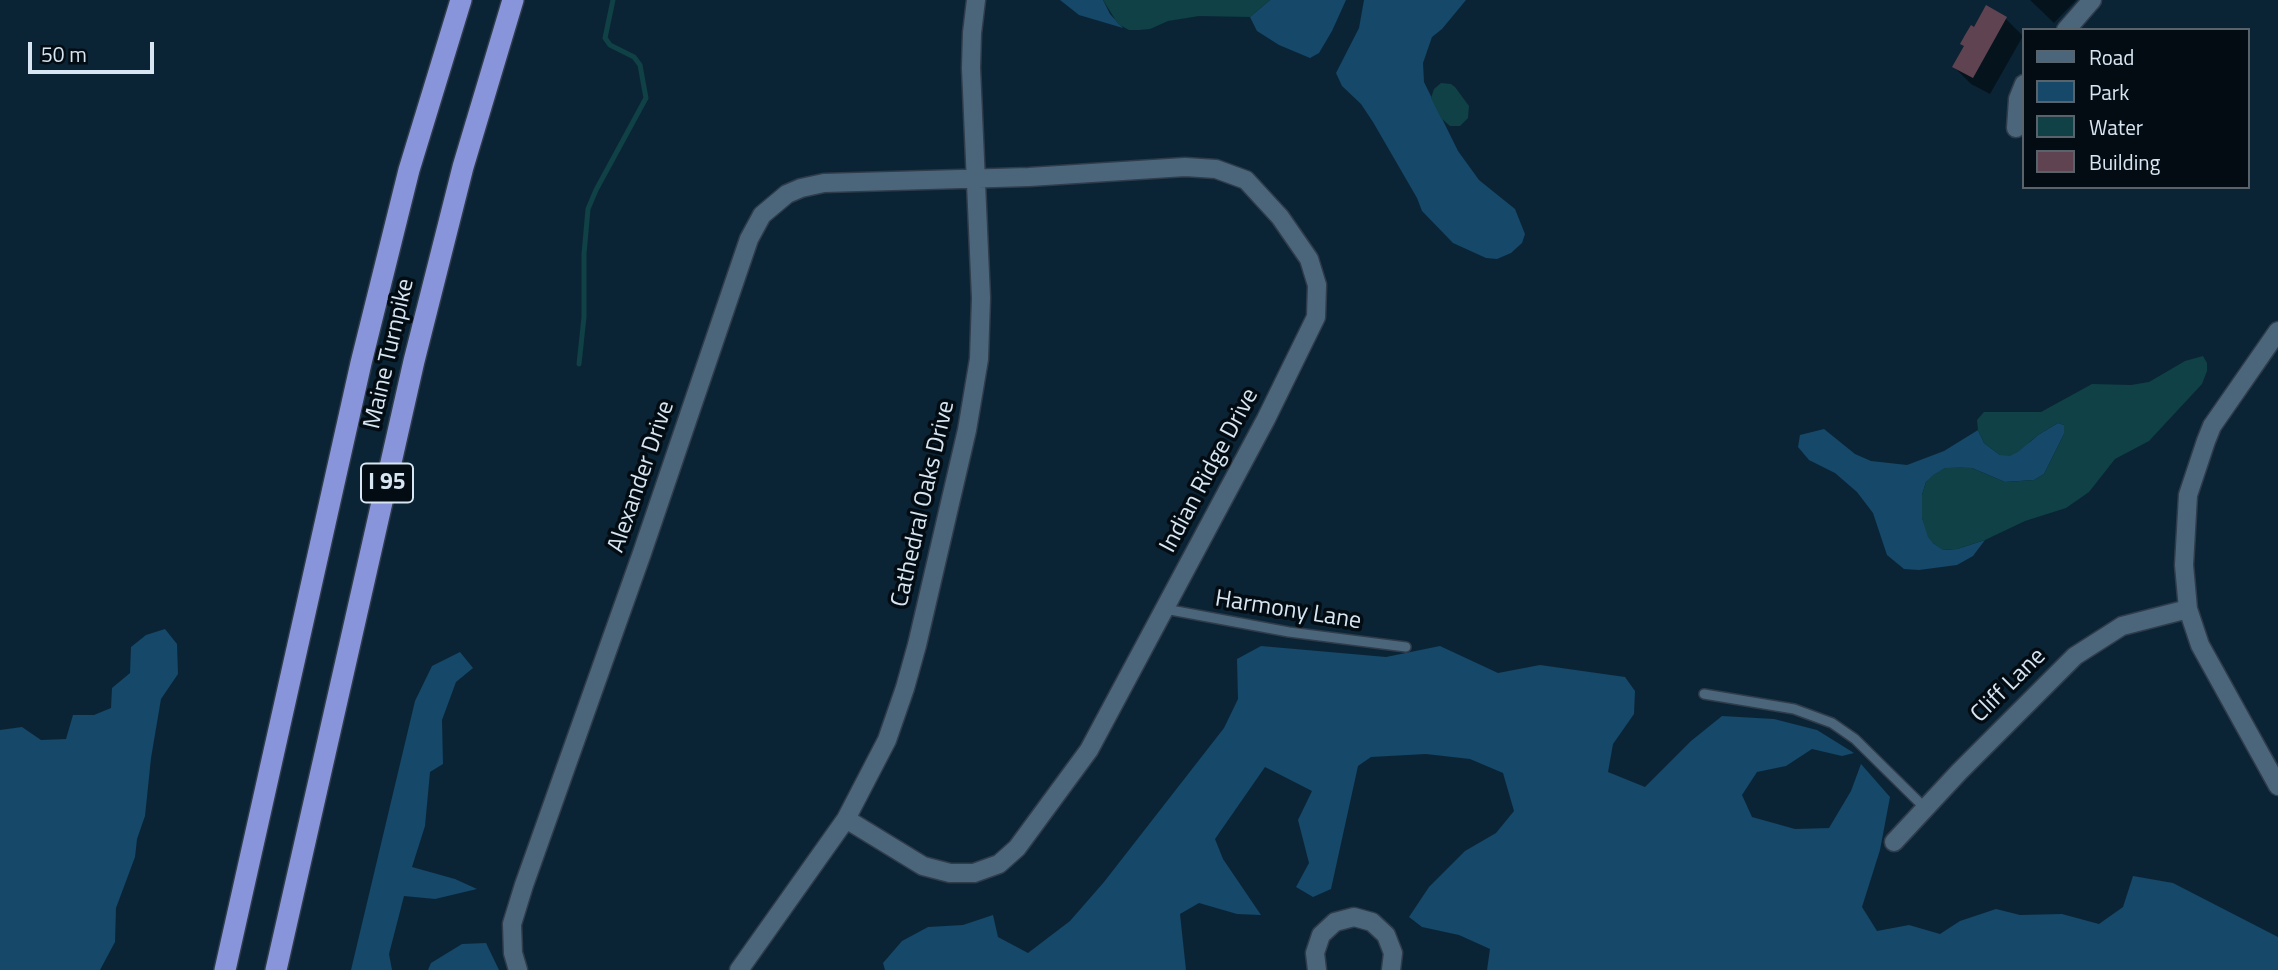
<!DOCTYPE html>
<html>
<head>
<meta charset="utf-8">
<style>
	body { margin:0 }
	#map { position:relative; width:2278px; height:970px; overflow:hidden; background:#0b2435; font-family:"Titillium Web",sans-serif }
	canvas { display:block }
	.legend { position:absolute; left:2022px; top:28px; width:228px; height:161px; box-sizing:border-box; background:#040c13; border:2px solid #58636c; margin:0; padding:9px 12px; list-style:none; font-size:21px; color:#d7e6f2 }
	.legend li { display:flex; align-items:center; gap:14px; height:35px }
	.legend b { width:35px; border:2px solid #58636c }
	.scale { position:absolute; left:28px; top:42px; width:126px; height:32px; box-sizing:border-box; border:4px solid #d7e6f2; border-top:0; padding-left:9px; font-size:21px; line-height:24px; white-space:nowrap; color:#d7e6f2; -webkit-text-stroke:5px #040c13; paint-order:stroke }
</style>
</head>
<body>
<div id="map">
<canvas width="2278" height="970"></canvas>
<ul class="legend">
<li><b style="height:9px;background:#4b667a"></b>Road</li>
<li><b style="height:19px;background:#154869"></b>Park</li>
<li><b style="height:19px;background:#0f4146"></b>Water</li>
<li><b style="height:19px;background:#604351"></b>Building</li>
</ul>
<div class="scale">50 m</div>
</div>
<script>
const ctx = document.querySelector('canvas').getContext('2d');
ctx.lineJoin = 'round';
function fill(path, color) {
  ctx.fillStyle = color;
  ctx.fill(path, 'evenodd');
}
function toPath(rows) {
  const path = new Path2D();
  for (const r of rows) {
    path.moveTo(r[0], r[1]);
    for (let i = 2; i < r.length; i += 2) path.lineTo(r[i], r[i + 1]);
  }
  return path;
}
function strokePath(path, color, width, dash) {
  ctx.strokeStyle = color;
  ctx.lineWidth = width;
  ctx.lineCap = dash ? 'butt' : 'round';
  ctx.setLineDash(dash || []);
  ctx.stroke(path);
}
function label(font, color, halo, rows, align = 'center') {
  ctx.font = font + ' "Titillium Web",sans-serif';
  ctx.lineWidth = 7;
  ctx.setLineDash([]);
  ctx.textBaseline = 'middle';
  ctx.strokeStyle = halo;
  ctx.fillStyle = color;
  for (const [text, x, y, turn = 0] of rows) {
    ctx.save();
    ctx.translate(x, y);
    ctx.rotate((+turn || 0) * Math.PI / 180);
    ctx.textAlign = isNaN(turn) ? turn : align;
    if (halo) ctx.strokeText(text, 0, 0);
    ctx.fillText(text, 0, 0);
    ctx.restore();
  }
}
fill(toPath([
	[1060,0,1103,0,1110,14,1123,28,1079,15],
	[1270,0,1346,0,1332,31,1319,53,1310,58,1279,45,1257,31,1250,17],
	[1364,0,1466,0,1442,29,1432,37,1423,63,1424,82,1458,151,1479,180,1515,209,1525,234,1522,243,1511,253,1497,259,1486,258,1453,243,1422,211,1417,198,1373,122,1361,104,1342,86,1336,73,1359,28],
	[2058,423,2064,425,2064,434,2044,474,2034,480,2005,482,1972,468,1945,468,1926,482,1922,495,1922,518,1933,543,1944,550,1957,549,1985,540,1973,556,1957,565,1919,570,1904,569,1887,555,1873,513,1857,492,1835,473,1809,460,1798,447,1800,435,1824,429,1855,454,1871,461,1907,465,1944,451,1978,430,1984,443,2000,455,2030,442,2038,435],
	[165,629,177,644,178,674,161,699,151,758,145,816,137,839,135,857,116,908,115,942,100,970,0,970,0,730,22,727,41,740,66,739,73,715,94,715,111,708,112,688,130,673,131,647,146,635],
	[1261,646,1386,657,1440,646,1498,673,1540,665,1625,677,1635,691,1634,714,1613,744,1608,772,1645,787,1691,741,1722,716,1774,719,1817,730,1854,753,1842,756,1812,749,1786,766,1757,772,1742,795,1752,817,1795,829,1829,828,1851,791,1861,764,1890,797,1880,850,1862,907,1877,931,1909,925,1940,934,1960,921,1996,909,2020,915,2062,914,2099,924,2123,907,2133,876,2173,883,2278,937,2278,970,1487,970,1490,949,1459,935,1422,927,1409,917,1429,887,1465,851,1496,833,1514,811,1503,773,1470,759,1426,754,1371,757,1358,766,1331,889,1313,897,1296,887,1309,863,1298,820,1312,791,1265,767,1215,839,1223,859,1261,915,1237,914,1199,903,1180,914,1186,970,885,970,883,963,902,941,928,927,963,925,993,915,998,937,1028,953,1070,921,1104,882,1224,728,1238,699,1237,659],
	[460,652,473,668,456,682,442,720,443,764,430,772,425,826,412,867,455,879,477,889,435,899,404,896,389,954,392,970,351,970,415,701,432,666],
	[486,943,499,970,428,970,431,963,462,944]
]), '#154869');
fill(toPath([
	[1103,0,1270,0,1250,17,1199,16,1168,21,1150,29,1139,30,1129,30,1118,24],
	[1441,83,1451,84,1455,87,1469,106,1468,118,1460,126,1450,126,1441,118,1431,98,1434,89],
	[2203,356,2207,363,2207,371,2202,384,2149,441,2115,459,2089,492,2066,508,2025,521,1985,540,1957,549,1943,550,1933,543,1928,537,1922,518,1922,495,1926,482,1933,475,1945,468,1961,467,1972,468,2005,482,2034,480,2044,474,2064,434,2064,425,2058,423,2038,435,2018,452,2010,456,2000,455,1984,443,1978,430,1977,420,1984,412,2041,412,2092,384,2131,385,2149,382,2185,361]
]), '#0f4146');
fill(toPath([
	[2030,0,2076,0,2054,23],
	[2006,19,2023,36,1990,94,1971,84,1954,67,1975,29]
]), '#0007');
strokePath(toPath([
	[579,364,584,317,584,254,588,209,596,190,646,98,640,65,634,57,610,45,605,38,613,0]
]), '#0f4146', 5);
fill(toPath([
	[1986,5,2007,17,1973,78,1952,67,1964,46,1960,44,1965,35,1971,25,1974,27]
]), '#604351');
const lane = toPath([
	[1165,609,1289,632,1406,647],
	[1704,694,1794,709,1832,723,1855,739,1925,808]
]);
const street = toPath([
	[2066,30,2092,0],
	[2016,128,2018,99,2024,84],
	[2278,331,2212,426,2206,441,2188,495,2184,565,2188,609,2200,645,2278,786],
	[1894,842,1959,772,2075,656,2122,626,2188,609],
	[518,970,513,953,512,924,524,885,642,553,749,239,762,215,787,194,801,188,824,183,1029,177,1185,167,1216,169,1246,180,1280,217,1309,259,1317,285,1316,317,1266,419,1089,750,1017,848,999,864,974,873,950,873,923,866,846,819],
	[739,970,846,819,887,740,905,688,917,645,967,430,979,359,981,298,971,68,972,33,976,0],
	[1317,970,1315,953,1321,935,1335,922,1354,917,1372,922,1386,935,1393,953,1391,970]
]);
const highway = toPath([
	[225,970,361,363,409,170,461,0],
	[276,970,414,361,463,167,513,0]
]);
strokePath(lane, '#2f3c4b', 12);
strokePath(street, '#2f3c4b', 21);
strokePath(highway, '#2f3c4b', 24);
strokePath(lane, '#4b667a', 9);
strokePath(street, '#4b667a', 18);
strokePath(highway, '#8995da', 21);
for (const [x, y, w] of [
	[387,483,52]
]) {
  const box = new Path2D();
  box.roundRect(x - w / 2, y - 19.5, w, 39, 5);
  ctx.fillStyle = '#040c13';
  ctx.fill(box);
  strokePath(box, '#d7e6f2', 2);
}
label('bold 23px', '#d7e6f2', null, [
	["I 95",387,483]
]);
label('24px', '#d7e6f2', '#040c13', [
	["Maine Turnpike",390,354,-77],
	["Indian Ridge Drive",1210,471,-62],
	["Alexander Drive",642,477,-71],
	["Cathedral Oaks Drive",924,504,-77],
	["Harmony Lane",1288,611,9],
	["Cliff Lane",2009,686,-45]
]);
</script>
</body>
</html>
